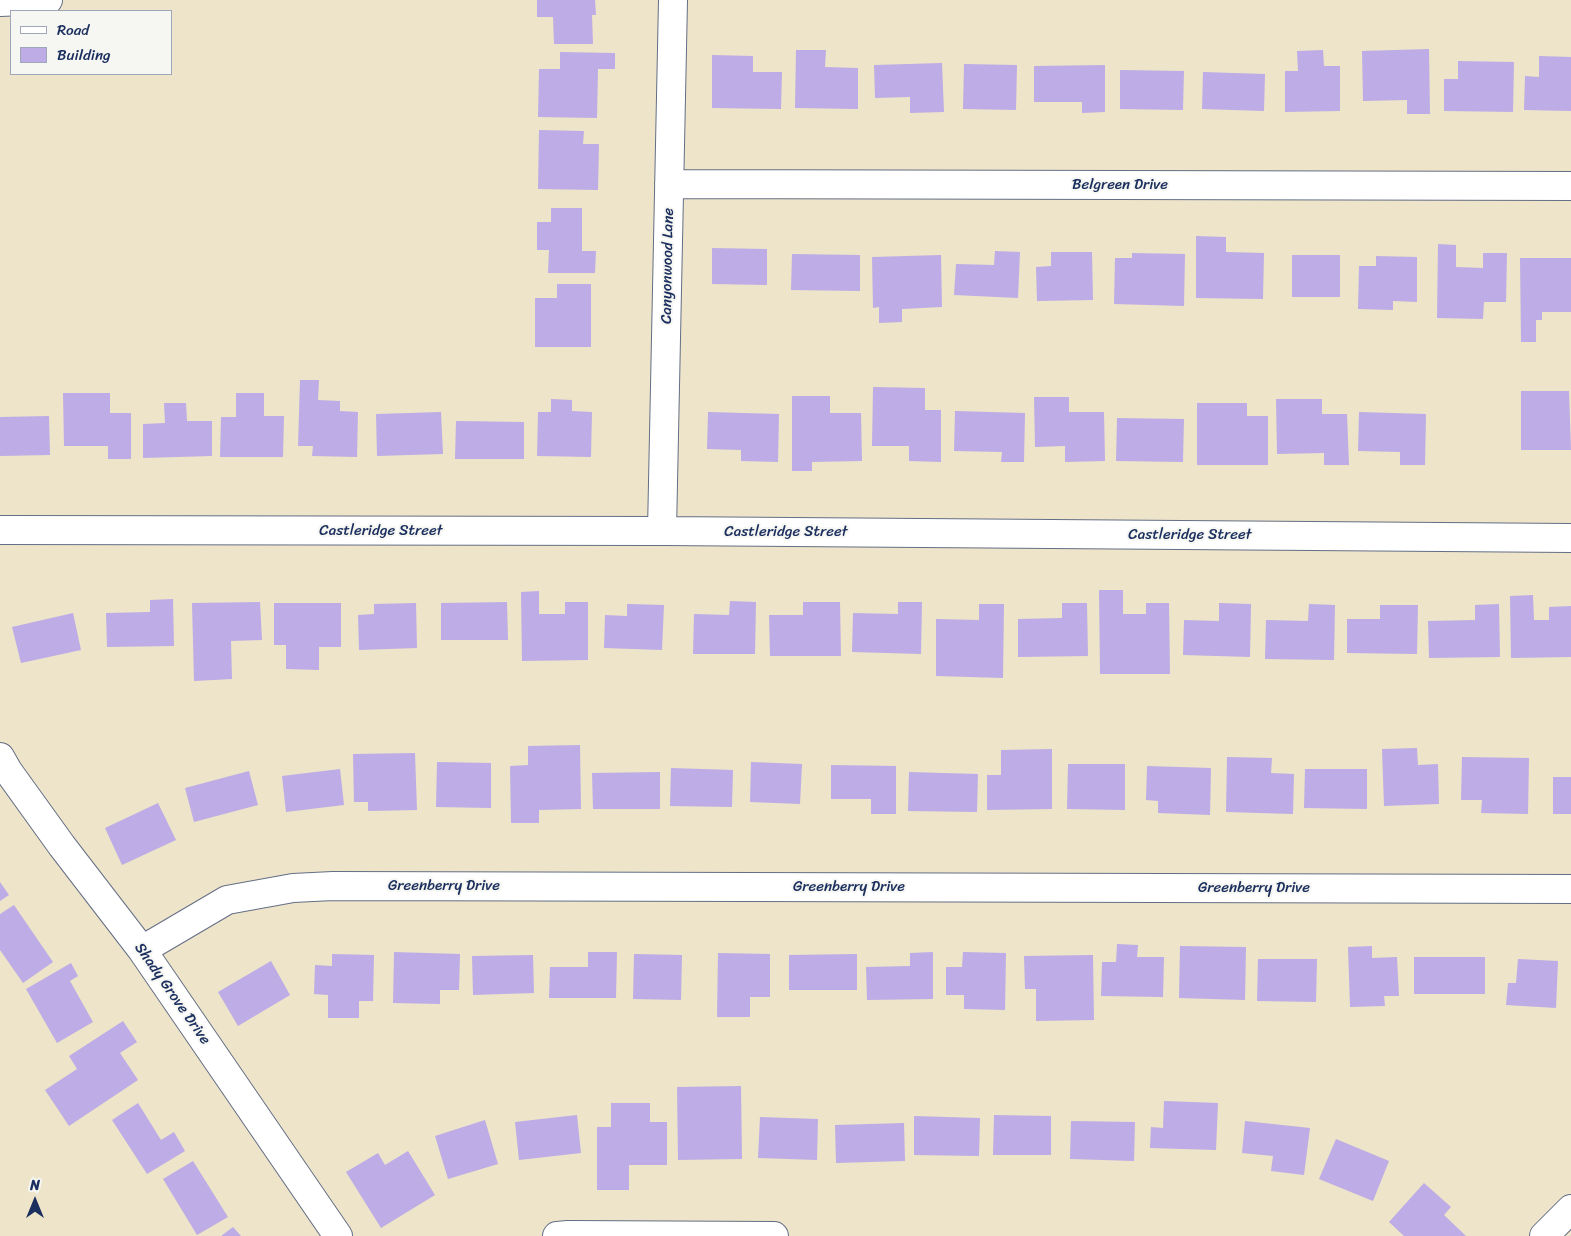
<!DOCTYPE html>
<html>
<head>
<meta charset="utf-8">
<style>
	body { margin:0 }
	#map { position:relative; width:1571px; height:1236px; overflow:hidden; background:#ede4ca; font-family:Sriracha,sans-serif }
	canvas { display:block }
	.legend { position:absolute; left:10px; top:10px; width:162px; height:65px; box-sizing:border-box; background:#f6f6f2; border:1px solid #9ea6b7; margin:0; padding:6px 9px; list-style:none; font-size:15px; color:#1b2f5e }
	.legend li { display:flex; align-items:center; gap:10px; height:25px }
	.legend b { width:25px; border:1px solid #9ea6b7 }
	.north { position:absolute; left:10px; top:1176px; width:50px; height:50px; -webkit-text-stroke:4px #f6f6f2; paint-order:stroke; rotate:0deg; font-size:14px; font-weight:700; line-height:20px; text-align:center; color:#1b2f5e }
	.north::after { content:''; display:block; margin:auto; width:18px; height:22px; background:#1b2f5e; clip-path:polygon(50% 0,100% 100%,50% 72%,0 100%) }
</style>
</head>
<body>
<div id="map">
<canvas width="1571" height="1236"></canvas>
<ul class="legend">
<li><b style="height:6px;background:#fff"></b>Road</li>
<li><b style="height:14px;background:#bdace5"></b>Building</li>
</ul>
<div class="north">N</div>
</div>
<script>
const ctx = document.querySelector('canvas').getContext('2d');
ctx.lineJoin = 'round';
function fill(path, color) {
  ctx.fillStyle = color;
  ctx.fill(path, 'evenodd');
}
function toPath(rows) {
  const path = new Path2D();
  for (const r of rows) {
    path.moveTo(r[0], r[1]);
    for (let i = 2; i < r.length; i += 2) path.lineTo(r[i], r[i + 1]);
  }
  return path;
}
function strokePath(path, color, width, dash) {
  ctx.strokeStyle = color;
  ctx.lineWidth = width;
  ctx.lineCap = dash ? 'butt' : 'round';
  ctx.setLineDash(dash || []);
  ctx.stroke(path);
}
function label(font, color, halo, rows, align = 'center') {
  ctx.font = font + ' Sriracha,sans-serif';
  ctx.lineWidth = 4;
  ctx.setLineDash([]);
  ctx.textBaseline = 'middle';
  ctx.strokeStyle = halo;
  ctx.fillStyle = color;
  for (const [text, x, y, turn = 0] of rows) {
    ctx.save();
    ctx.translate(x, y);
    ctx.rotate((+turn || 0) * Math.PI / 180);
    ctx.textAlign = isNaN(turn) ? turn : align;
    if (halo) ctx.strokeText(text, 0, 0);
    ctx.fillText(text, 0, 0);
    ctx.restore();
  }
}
fill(toPath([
	[537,0,595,0,596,15,592,15,593,44,554,44,553,17,537,17],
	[1429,49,1430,114,1407,114,1407,100,1363,101,1362,51],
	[796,50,826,50,825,67,858,68,858,109,795,108],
	[1323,50,1324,66,1340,66,1340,111,1285,112,1285,71,1298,71,1297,51],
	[560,52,615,53,615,69,598,69,597,118,538,117,539,69,560,69],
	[712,55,753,56,753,72,782,72,781,109,712,108],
	[1539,56,1571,57,1571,111,1524,110,1525,76,1539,77],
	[1458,61,1514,62,1513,112,1444,111,1444,79,1458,79],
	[942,63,944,112,910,113,910,97,875,98,874,65],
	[964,64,1017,65,1016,110,963,109],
	[1105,65,1105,112,1082,113,1082,102,1034,102,1034,66],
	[1120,70,1184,71,1183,110,1120,109],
	[1203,72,1265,74,1264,111,1202,109],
	[539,130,584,131,583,144,599,144,598,190,538,189],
	[551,208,582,208,582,251,596,251,595,273,548,273,549,250,537,250,537,222,551,222],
	[1196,236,1226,237,1226,252,1264,253,1263,299,1196,298],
	[1438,244,1456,245,1456,267,1483,268,1483,253,1507,253,1506,302,1484,302,1483,319,1437,318],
	[712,248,767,249,767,285,712,284],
	[995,251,1020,252,1018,298,954,295,956,264,994,265],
	[1051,252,1092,252,1093,300,1037,301,1036,267,1051,266],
	[1132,253,1185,254,1184,306,1114,304,1115,258,1132,258],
	[792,254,860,255,860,291,791,290],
	[941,255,942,307,902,309,902,322,879,323,879,307,873,308,872,257],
	[1292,255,1340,255,1340,297,1292,297],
	[1376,256,1417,257,1417,302,1393,301,1393,310,1358,309,1359,266,1376,266],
	[1520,258,1571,258,1571,312,1542,312,1542,320,1536,320,1536,342,1521,342],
	[557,284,591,284,591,347,535,347,535,298,557,298],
	[300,380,319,380,318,400,340,401,340,411,358,412,357,457,312,456,313,446,298,446],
	[873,387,925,388,925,410,941,410,941,462,909,461,909,446,872,446],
	[1521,391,1569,391,1571,450,1521,450],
	[63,393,110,393,110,413,131,413,131,459,108,459,108,446,64,446],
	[236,393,264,393,264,416,284,416,283,457,220,457,221,417,236,417],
	[792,396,830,396,830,413,861,413,862,461,812,462,812,471,792,471],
	[1034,397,1069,397,1069,412,1104,412,1105,461,1065,462,1065,446,1035,447],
	[551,399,572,400,572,411,592,412,591,457,537,456,538,412,551,412],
	[1276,399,1322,399,1322,414,1347,414,1349,465,1324,465,1324,453,1277,454],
	[164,403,186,403,187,421,212,421,212,456,143,458,143,424,165,423],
	[1197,403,1247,403,1247,416,1268,416,1268,465,1197,465],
	[955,411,1025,413,1024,462,1001,462,1002,452,954,451],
	[441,412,443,454,377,456,376,414],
	[708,412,779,414,778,462,741,461,741,450,707,449],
	[1359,412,1426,414,1425,465,1400,465,1400,452,1358,451],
	[49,416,50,455,0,456,0,417],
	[1117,418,1184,419,1183,462,1116,461],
	[456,421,524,422,524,459,455,459],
	[1099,590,1123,590,1123,614,1146,614,1146,603,1169,603,1170,674,1100,674],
	[539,591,539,614,565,614,565,602,588,602,588,660,522,661,521,592],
	[1533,595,1534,620,1549,620,1549,607,1571,606,1571,657,1511,658,1510,596],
	[173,599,174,646,107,647,106,613,150,612,150,600],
	[730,601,756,602,755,654,693,654,694,614,729,615],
	[260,602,262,640,231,641,232,679,194,681,192,603],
	[507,602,508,640,441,640,441,603],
	[803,602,840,602,841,656,770,656,769,615,803,615],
	[898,602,922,602,921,654,852,652,853,613,898,614],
	[274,603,341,603,341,647,319,647,319,670,286,669,286,645,274,645],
	[416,603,417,648,359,650,358,615,374,614,374,604],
	[1062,603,1087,603,1088,656,1018,657,1018,619,1062,618],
	[1219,603,1251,604,1250,657,1183,655,1184,620,1219,621],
	[627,604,664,605,662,650,604,648,605,615,627,616],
	[979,604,1004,604,1003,678,936,676,936,619,979,620],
	[1309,604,1335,605,1334,660,1265,659,1266,620,1308,621],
	[1499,604,1500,657,1429,658,1428,621,1475,620,1475,605],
	[1380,605,1418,605,1417,654,1347,653,1347,619,1380,619],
	[73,613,81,650,21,663,12,627],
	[580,745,581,809,539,810,539,823,511,823,510,766,528,765,528,746],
	[1417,748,1418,765,1438,764,1439,804,1384,806,1382,749],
	[1052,749,1052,809,987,810,987,775,1001,775,1001,750],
	[415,753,417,810,368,811,368,802,354,802,353,754],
	[1227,757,1272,758,1271,773,1294,774,1293,814,1226,812],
	[1462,757,1529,758,1528,814,1481,813,1482,800,1461,800],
	[437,762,491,763,491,808,436,807],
	[751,762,802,764,800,804,750,802],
	[1068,764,1125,764,1125,810,1067,809],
	[831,765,896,766,896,814,871,814,871,799,831,799],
	[1147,766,1211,768,1210,815,1158,813,1158,801,1146,800],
	[671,768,733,770,732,807,670,806],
	[340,769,344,805,286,812,282,776],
	[1305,769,1367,769,1367,809,1304,808],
	[249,771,258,805,194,822,185,788],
	[660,772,660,809,593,809,592,773],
	[909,772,978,774,977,812,908,811],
	[1553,777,1571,777,1571,814,1553,814],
	[158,803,176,840,122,865,105,828],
	[0,882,9,895,0,901],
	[14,905,53,962,23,983,0,950,0,914],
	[1117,944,1138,945,1137,957,1164,957,1163,997,1101,996,1102,962,1116,962],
	[1180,946,1246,947,1245,1000,1179,998],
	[1372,946,1372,958,1397,957,1399,996,1384,996,1385,1006,1350,1007,1348,947],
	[394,952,460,954,459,990,440,990,440,1004,393,1003],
	[588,952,617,952,616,998,549,998,550,967,588,967],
	[933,952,933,999,867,1000,866,967,910,966,910,953],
	[963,952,1006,953,1005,1010,964,1009,964,995,946,995,946,967,962,967],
	[718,953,770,954,770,997,750,997,750,1017,717,1017],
	[332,954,374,955,373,1001,359,1001,359,1018,328,1018,328,995,314,994,315,965,332,966],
	[634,954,682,955,681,1000,633,999],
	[857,954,857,990,789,990,789,955],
	[533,955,534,993,473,995,472,956],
	[1093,955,1094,1020,1036,1021,1036,989,1025,989,1024,956],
	[1414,957,1485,957,1485,994,1414,994],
	[1258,959,1317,959,1316,1002,1257,1001],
	[1518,959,1558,961,1556,1008,1506,1005,1508,983,1516,983],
	[271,961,290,995,238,1026,218,992],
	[71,963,78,976,70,981,93,1022,57,1043,26,989],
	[123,1021,137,1042,120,1053,138,1080,69,1126,45,1090,77,1069,69,1056],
	[741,1086,742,1159,678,1160,677,1087],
	[1164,1101,1218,1103,1216,1150,1150,1148,1151,1127,1163,1128],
	[138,1103,161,1140,174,1132,185,1151,147,1174,112,1120],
	[611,1103,650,1103,650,1122,667,1122,667,1165,629,1165,629,1190,597,1190,597,1127,611,1127],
	[577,1115,581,1153,519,1160,515,1122],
	[994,1115,1051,1116,1051,1155,993,1155],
	[914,1116,980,1118,979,1156,914,1155],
	[760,1117,818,1119,817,1160,758,1158],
	[485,1120,498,1164,448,1179,435,1136],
	[1071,1121,1135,1122,1134,1161,1070,1159],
	[1245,1121,1310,1128,1304,1175,1271,1171,1273,1156,1242,1153],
	[904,1123,905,1161,836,1163,835,1125],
	[1336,1139,1389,1161,1373,1201,1319,1179],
	[408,1151,435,1195,381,1228,346,1172,378,1153,385,1165],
	[193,1161,228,1217,197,1235,163,1179],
	[1424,1183,1451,1207,1444,1215,1466,1236,1404,1236,1389,1222],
	[233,1227,241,1236,221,1236]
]), '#bdace5');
const minor = toPath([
	[0,2,48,0],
	[669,184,1571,186],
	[0,530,662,531,1571,538],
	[662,531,673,0],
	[0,757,8,771,62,846,142,950,338,1236],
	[142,950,227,900,293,888,333,886,1571,889],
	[557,1236,568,1235,774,1236],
	[1544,1236,1571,1209]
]);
strokePath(minor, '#646e84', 30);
strokePath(minor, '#fff', 28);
label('15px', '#1b2f5e', '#f6f6f2', [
	["Belgreen Drive",1120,185],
	["Canyonwood Lane",668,266,-89],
	["Castleridge Street",381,531],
	["Castleridge Street",786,532],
	["Castleridge Street",1190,535],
	["Greenberry Drive",444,886],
	["Greenberry Drive",849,887],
	["Greenberry Drive",1254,888],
	["Shady Grove Drive",172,994,55]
]);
</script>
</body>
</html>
